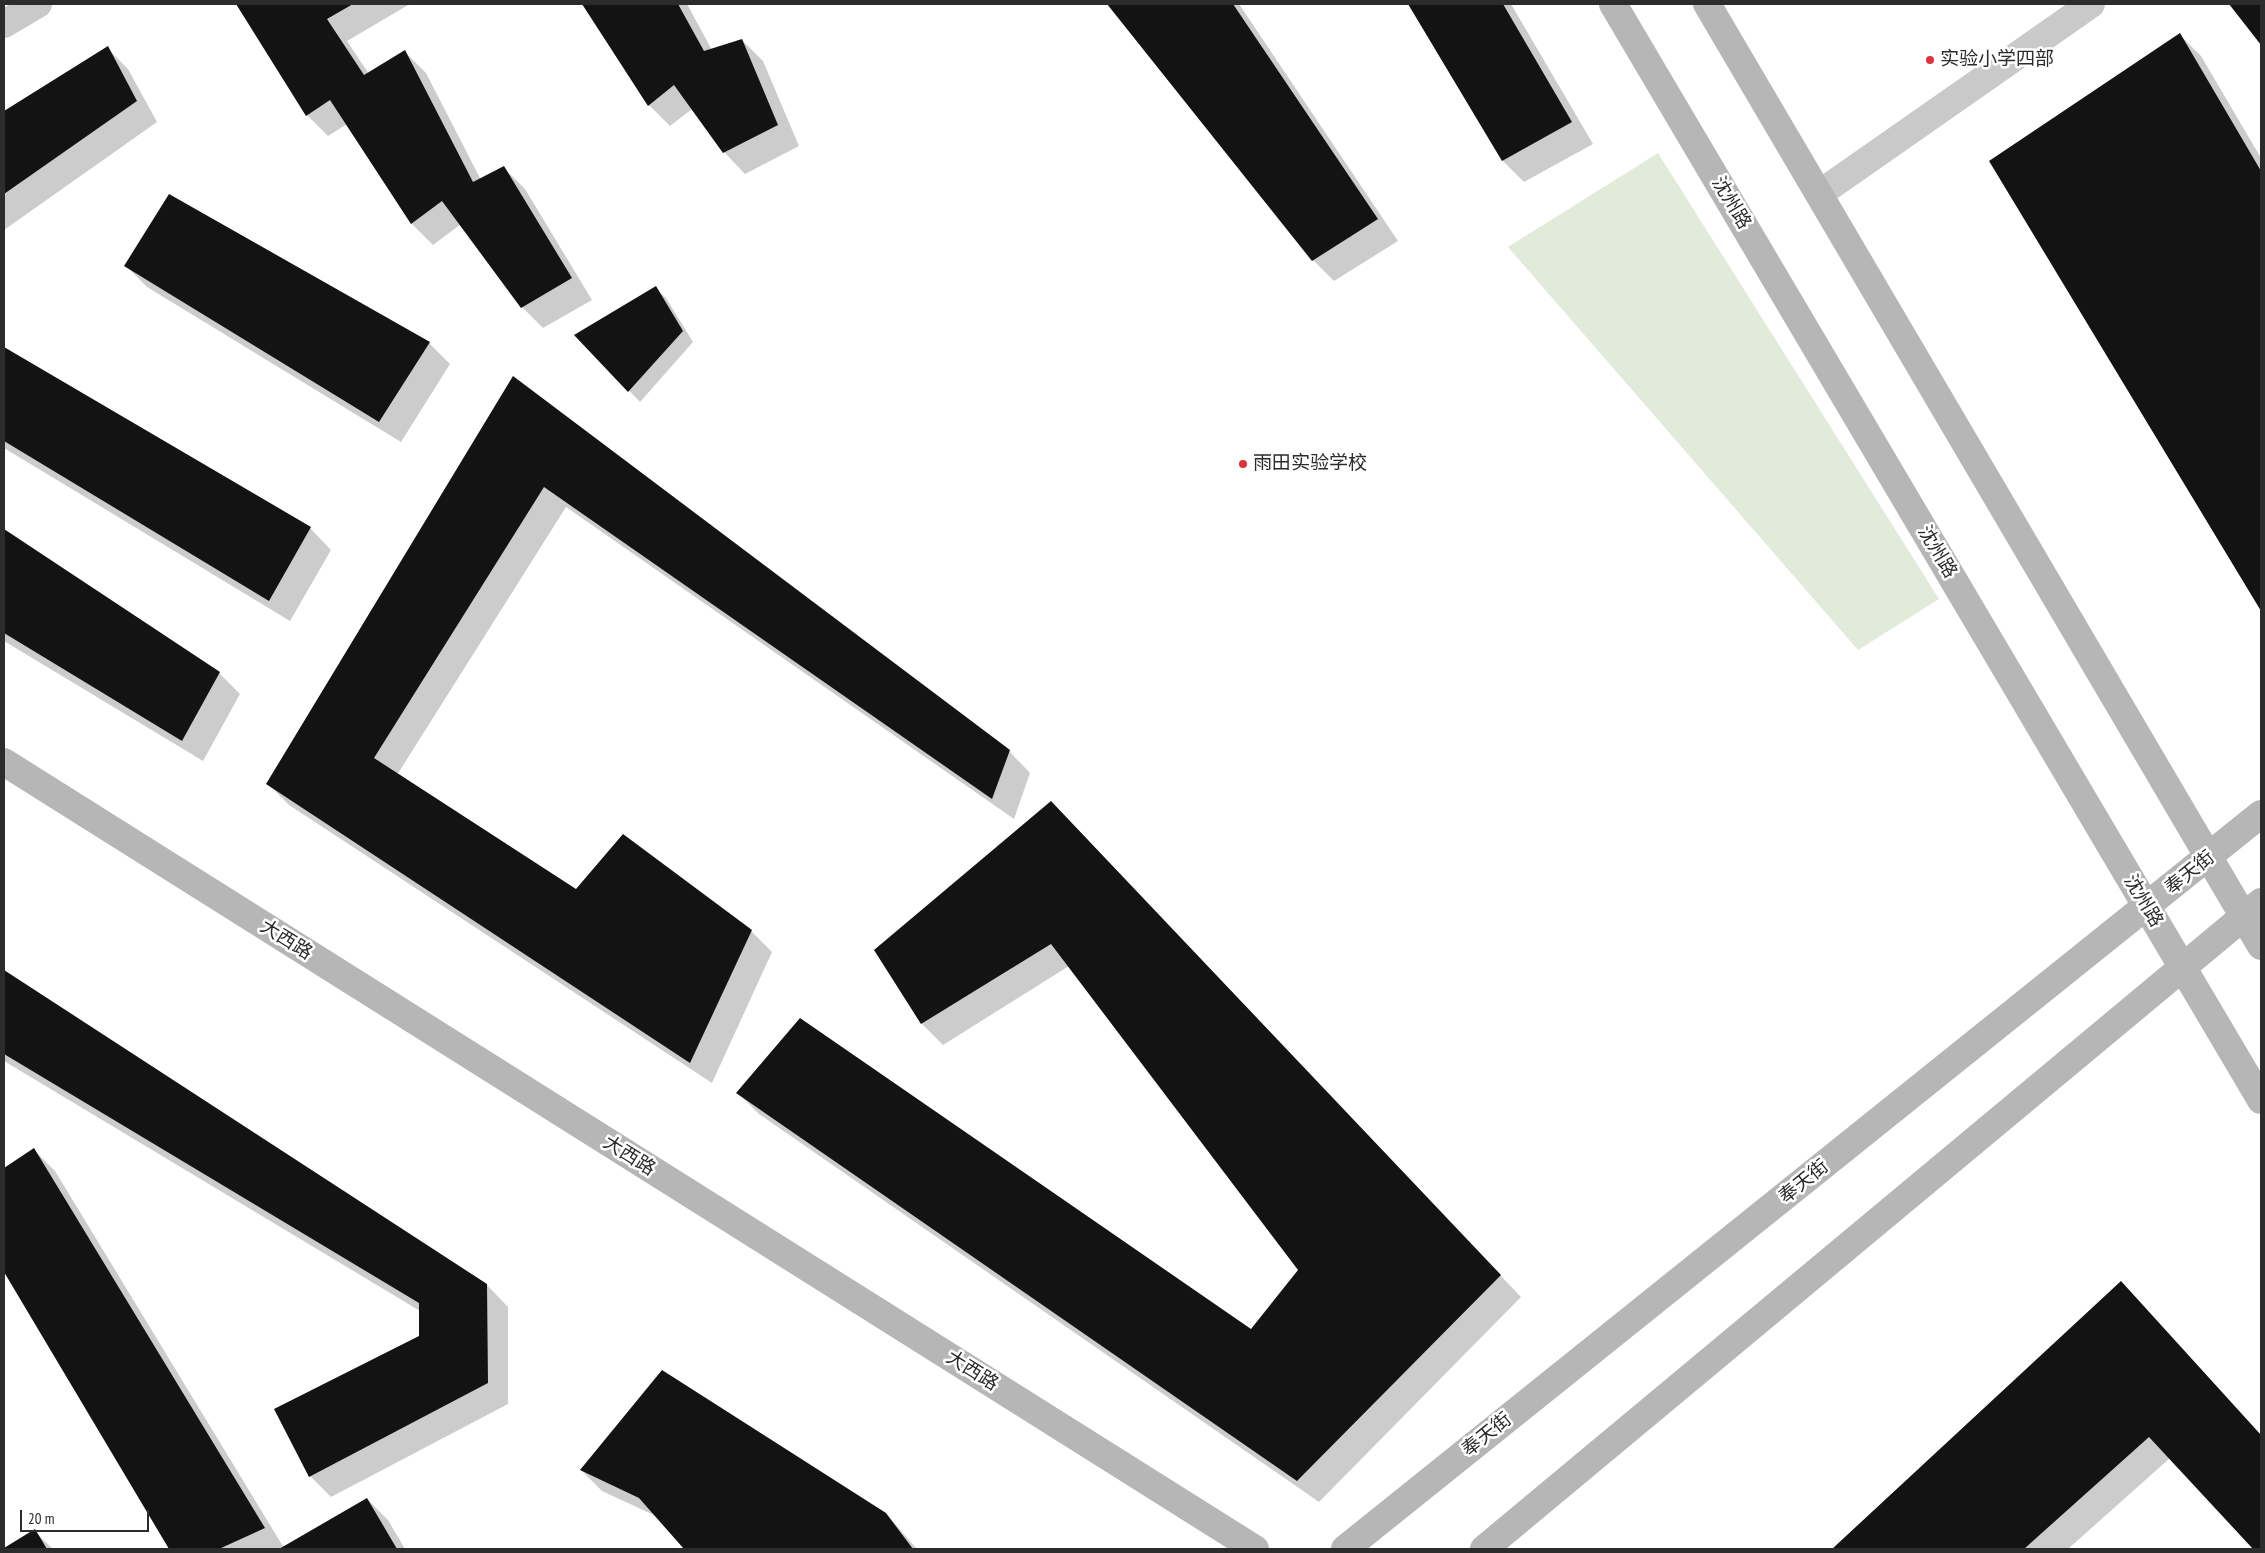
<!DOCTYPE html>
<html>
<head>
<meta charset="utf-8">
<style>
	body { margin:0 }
	#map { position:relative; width:2265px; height:1553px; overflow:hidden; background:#fff; font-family:"PT Sans Narrow",sans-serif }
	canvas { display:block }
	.frame { position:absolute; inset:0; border:5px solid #2c2c2c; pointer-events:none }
	.scale { position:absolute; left:20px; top:1510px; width:129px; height:22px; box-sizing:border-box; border:2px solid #2c2c2c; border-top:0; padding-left:6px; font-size:15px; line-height:18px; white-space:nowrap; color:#2c2c2c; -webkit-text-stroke:4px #fff; paint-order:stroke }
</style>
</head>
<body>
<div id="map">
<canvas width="2265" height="1553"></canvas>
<div class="frame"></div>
<div class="scale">20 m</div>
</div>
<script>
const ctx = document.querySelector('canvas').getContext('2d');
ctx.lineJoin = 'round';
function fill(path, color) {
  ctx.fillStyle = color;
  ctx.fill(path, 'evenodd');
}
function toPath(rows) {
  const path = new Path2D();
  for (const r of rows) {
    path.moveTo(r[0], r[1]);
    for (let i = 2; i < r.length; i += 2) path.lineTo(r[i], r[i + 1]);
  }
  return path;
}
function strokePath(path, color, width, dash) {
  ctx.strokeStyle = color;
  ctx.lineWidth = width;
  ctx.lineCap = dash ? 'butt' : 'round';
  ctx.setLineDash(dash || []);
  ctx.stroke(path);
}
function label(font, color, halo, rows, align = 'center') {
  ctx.font = font + ' "PT Sans Narrow","Noto Sans SC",sans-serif';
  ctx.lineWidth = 5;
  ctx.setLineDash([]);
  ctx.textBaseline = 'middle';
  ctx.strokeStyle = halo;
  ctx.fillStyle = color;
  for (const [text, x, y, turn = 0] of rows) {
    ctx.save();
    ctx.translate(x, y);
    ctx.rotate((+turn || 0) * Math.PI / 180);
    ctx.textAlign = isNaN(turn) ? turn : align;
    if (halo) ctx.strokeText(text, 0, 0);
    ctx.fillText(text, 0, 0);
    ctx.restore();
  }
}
fill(toPath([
	[1658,153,1939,599,1858,650,1508,247]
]), '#e2ead9');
fill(toPath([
	[238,4,410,4,347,41,369,74,405,52,426,73,481,180,504,168,525,189,592,300,543,328,522,307,461,224,433,245,412,224,347,124,328,136,307,115],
	[584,4,687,4,712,50,742,40,763,61,799,146,745,174,724,152,692,109,670,126,649,105],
	[1109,4,1239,4,1398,241,1334,281,1313,260],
	[1409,4,1511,4,1593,144,1524,182,1503,161],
	[2230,4,2261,4,2261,43],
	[2180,35,2201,56,2261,158,2261,608,1991,161],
	[107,48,128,69,157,122,4,230,4,112],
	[126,266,429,343,450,364,401,442,147,287],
	[655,288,666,298,693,342,640,402,576,335],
	[4,348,310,528,331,550,290,621,4,448],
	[513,378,1009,751,1030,773,1014,819,566,507,397,775,576,891,751,931,772,952,712,1083,289,805,268,784],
	[4,530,219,673,240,694,203,761,4,641],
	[1072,824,1521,1297,1319,1502,759,1114,738,1093,1251,1331,1300,1270,1069,966,943,1045,922,1024],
	[4,971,487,1285,508,1307,508,1404,331,1497,310,1476,420,1336,420,1311,4,1061],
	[34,1150,55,1171,284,1548,367,1499,388,1520,405,1549,170,1549,4,1269,4,1169],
	[2121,1283,2261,1435,2261,1549,2255,1549,2170,1458,2068,1549,1834,1549],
	[581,1470,886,1514,917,1549,686,1549,658,1517,602,1491],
	[34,1531,53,1549,4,1549]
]), '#0003');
fill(toPath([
	[236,4,353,4,327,19,364,75,405,50,473,182,504,166,572,278,521,308,442,201,411,224,330,100,306,116],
	[582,4,678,4,704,51,742,39,778,125,723,153,674,85,648,106],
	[1107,4,1233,4,1378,219,1312,261],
	[1408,4,1503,4,1572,122,1502,161],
	[2229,4,2261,4,2261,45],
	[2180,33,2261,171,2261,611,1989,161],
	[108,46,137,101,4,194,4,111],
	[169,194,430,342,379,422,124,266],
	[656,286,683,331,628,392,574,335],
	[4,347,311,527,269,601,4,441],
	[513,376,1010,750,992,799,544,487,374,758,576,889,623,834,752,930,690,1063,266,784],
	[4,529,220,672,182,741,4,633],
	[1051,801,1501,1275,1297,1481,736,1093,800,1018,1251,1329,1298,1270,1051,944,921,1024,874,950],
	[4,970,487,1284,488,1383,309,1477,274,1409,419,1336,419,1303,4,1054],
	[34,1148,265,1528,219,1549,169,1549,4,1272,4,1168],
	[2121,1281,2261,1435,2261,1549,2253,1549,2149,1437,2024,1549,1832,1549],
	[662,1370,886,1513,913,1549,684,1549,639,1498,580,1470],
	[367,1498,397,1549,279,1549],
	[35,1529,47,1549,4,1549,4,1548]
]), '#131313');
strokePath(toPath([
	[1819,194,2091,4]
]), '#c9c9c9', 28);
strokePath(toPath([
	[4,24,38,4]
]), '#c9c9c9', 28);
strokePath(toPath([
	[1613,4,2261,1100],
	[1707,4,2261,946],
	[4,762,1255,1549],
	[1345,1549,2261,814],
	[1484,1549,2261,902]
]), '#b6b6b6', 28);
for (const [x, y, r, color] of [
	[1930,60,5,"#e32e3d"],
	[1243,464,5,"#e32e3d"]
]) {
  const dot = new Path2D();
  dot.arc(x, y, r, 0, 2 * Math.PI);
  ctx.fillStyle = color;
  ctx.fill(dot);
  strokePath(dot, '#fff', 2);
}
label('19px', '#2c2c2c', '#fff', [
	["实验小学四部",1940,60],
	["雨田实验学校",1253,464]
], 'left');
label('19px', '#2c2c2c', '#fff', [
	["沈州路",1731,203,59],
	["沈州路",1937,552,59],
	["奉天街",2190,873,-39],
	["沈州路",2143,901,59],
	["大西路",286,940,32],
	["大西路",629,1156,32],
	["奉天街",1804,1182,-39],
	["大西路",972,1371,32],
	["奉天街",1487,1435,-39]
]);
</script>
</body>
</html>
